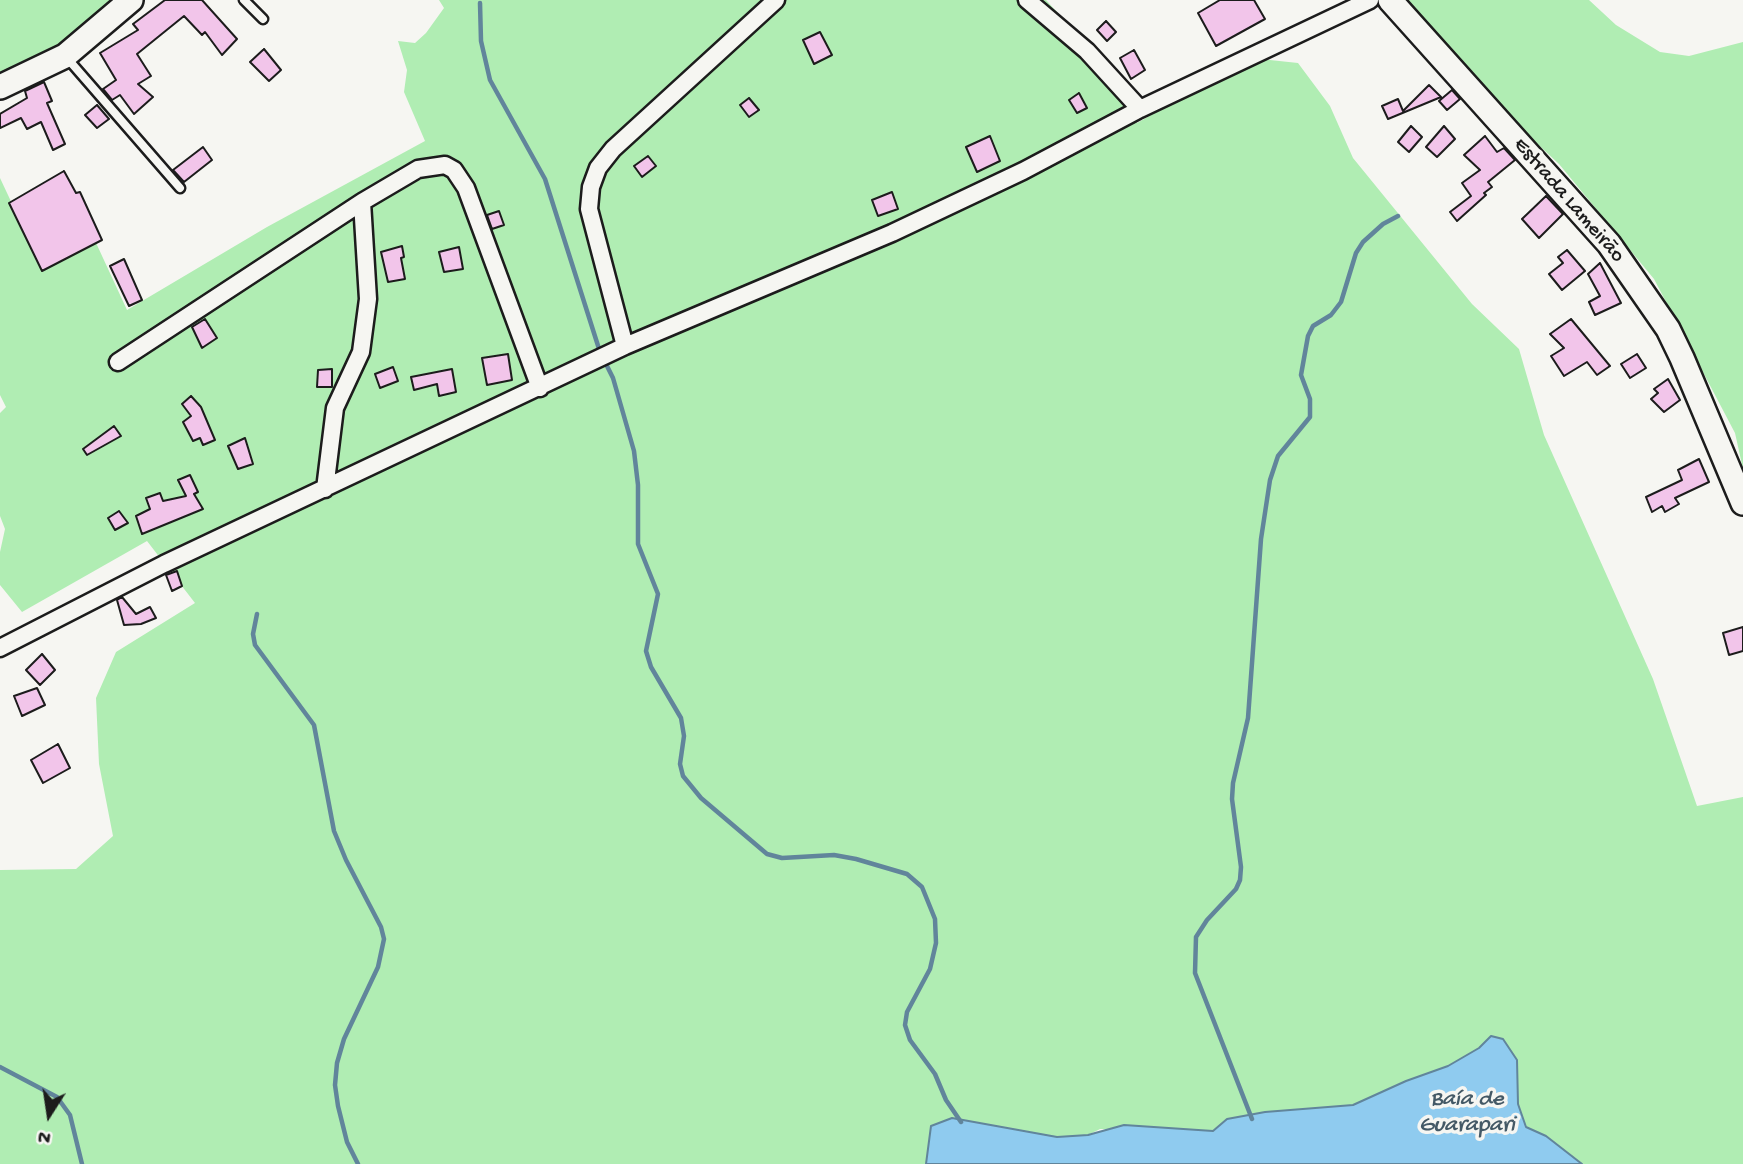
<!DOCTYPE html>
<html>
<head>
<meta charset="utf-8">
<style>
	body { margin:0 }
	#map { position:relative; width:1743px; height:1164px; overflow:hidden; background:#f6f6f2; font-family:"Gochi Hand",sans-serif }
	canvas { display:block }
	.north { position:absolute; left:14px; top:1080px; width:70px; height:70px; -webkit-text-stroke:5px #f6f6f2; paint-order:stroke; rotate:192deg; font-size:19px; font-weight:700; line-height:28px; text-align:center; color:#1c1c1c }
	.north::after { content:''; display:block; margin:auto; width:24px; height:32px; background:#1c1c1c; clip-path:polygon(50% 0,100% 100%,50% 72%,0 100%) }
</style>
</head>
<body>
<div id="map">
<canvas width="1743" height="1164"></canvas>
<div class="north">N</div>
</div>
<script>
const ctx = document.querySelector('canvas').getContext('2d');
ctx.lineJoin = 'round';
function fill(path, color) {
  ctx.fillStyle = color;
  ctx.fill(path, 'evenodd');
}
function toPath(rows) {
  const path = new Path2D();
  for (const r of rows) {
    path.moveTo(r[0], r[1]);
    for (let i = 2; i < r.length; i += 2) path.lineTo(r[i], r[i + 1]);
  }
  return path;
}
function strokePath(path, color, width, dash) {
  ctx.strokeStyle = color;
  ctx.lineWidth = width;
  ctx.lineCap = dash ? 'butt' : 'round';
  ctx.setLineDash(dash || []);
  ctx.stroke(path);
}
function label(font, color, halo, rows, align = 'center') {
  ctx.font = font + ' "Gochi Hand",sans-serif';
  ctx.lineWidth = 7;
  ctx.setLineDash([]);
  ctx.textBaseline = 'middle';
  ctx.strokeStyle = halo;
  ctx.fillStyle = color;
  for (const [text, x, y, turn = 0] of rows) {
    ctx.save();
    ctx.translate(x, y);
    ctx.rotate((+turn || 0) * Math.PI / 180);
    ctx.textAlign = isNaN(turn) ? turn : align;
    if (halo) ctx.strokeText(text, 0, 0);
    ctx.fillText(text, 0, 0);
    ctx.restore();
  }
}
fill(toPath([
	[0,0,121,0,44,57,0,84],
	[439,0,1046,0,1088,46,1124,93,1137,123,1251,58,1298,63,1330,106,1353,158,1472,304,1519,349,1544,435,1653,679,1697,806,1743,797,1743,1164,1582,1164,1546,1136,1526,1127,1518,1104,1517,1060,1479,1048,1448,1066,1406,1081,1353,1105,1227,1119,1213,1131,1100,1129,1088,1135,1057,1137,952,1118,929,1150,926,1164,0,1164,0,870,76,869,113,836,99,764,96,698,116,652,195,603,147,541,22,612,0,585,0,552,5,529,0,516,0,413,6,407,0,395,0,178,30,242,85,219,127,310,267,227,425,141,404,92,407,70,398,41,415,43,426,33,444,8],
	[1398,0,1589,0,1616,25,1660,52,1689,56,1743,42,1743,469,1735,433,1654,279,1559,164,1451,64]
]), '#b0edb3');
const water = toPath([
	[1491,1036,1503,1039,1517,1060,1518,1104,1526,1127,1546,1136,1582,1164,926,1164,931,1126,952,1118,1057,1137,1088,1135,1124,1125,1213,1131,1227,1119,1265,1112,1353,1105,1406,1081,1448,1066,1479,1048,1491,1036]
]);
fill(water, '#8fcbef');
strokePath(water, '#61859b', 2);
strokePath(toPath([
	[480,3,481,41,490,80,545,179,600,352],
	[604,360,613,378,634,451,638,485,638,544,658,594,646,651,651,667,681,718,684,736,680,764,683,776,701,798,767,854,782,858,834,855,856,859,907,874,922,887,935,919,936,943,930,969,907,1012,905,1025,910,1040,935,1074,946,1100,961,1122],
	[257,614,253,634,255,645,314,725,334,831,346,860,381,927,384,939,378,967,344,1039,337,1063,335,1085,338,1106,347,1142,358,1164],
	[0,1067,57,1097,70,1115,82,1164],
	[1252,1119,1195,973,1196,937,1207,920,1236,889,1240,880,1241,867,1232,799,1233,783,1248,718,1261,539,1270,480,1278,456,1310,417,1310,399,1301,375,1308,336,1313,326,1331,315,1341,302,1356,253,1363,242,1383,224,1398,216]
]), '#61859b', 4.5);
const building = toPath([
	[165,0,202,0,237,39,222,55,205,32,202,35,184,16,137,54,151,76,138,84,153,97,134,114,120,95,112,100,103,89,116,80,100,53,138,30,133,24,165,0],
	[1220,0,1254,0,1265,19,1216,46,1198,13,1220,0],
	[1106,21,1116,32,1107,41,1097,30,1106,21],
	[820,32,832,55,814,64,803,40,820,32],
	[264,49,281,70,269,81,250,62,264,49],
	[1134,50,1145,70,1131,79,1120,58,1134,50],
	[44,82,52,101,47,103,65,144,53,150,41,122,27,129,21,118,0,128,0,114,27,98,25,91,44,82],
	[1429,85,1441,97,1388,119,1382,106,1398,99,1403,111,1429,85],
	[1452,90,1460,99,1447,110,1439,101,1452,90],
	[1079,93,1087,108,1077,113,1069,100,1079,93],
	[749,98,759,110,749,117,740,105,749,98],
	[97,105,109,119,97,128,85,115,97,105],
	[1411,126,1422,137,1409,152,1398,142,1411,126],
	[1444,126,1455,139,1437,157,1426,147,1444,126],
	[990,136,1000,161,977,172,966,147,990,136],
	[1485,136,1497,152,1504,148,1515,160,1488,182,1492,187,1484,193,1486,195,1457,221,1450,212,1471,196,1462,183,1480,170,1464,155,1485,136],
	[203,147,212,160,184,182,173,170,203,147],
	[648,156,656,166,642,177,634,166,648,156],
	[64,171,76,193,80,192,102,240,42,271,9,203,64,171],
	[892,192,898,209,878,216,872,200,892,192],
	[1546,196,1563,214,1539,238,1522,219,1546,196],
	[499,211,504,225,492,229,487,215,499,211],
	[402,246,404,257,401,258,405,279,388,282,381,252,402,246],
	[459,247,463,269,444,272,439,252,459,247],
	[1567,250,1585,271,1562,290,1549,274,1563,263,1558,257,1567,250],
	[124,259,142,300,129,306,110,266,124,259],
	[1600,263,1621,303,1595,315,1589,302,1600,296,1588,274,1600,263],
	[205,319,217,338,202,348,192,327,205,319],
	[1571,319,1610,366,1597,375,1587,362,1564,376,1551,356,1564,348,1550,334,1571,319],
	[508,354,512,380,487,385,482,358,508,354],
	[1637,354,1646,368,1630,378,1621,364,1637,354],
	[393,367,398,381,380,388,375,374,393,367],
	[332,369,332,387,317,387,318,370,332,369],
	[452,369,456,392,439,396,437,384,414,390,411,377,452,369],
	[1668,379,1680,400,1664,412,1651,399,1658,393,1654,389,1668,379],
	[191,396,201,407,215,440,203,445,200,438,193,441,183,422,191,416,182,404,191,396],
	[114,426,121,436,87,455,83,449,114,426],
	[245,438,253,464,238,469,228,446,245,438],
	[1699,459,1709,482,1675,498,1679,504,1665,512,1662,506,1652,512,1646,497,1682,480,1678,470,1699,459],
	[190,475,198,492,194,494,203,509,142,534,136,516,150,509,146,498,160,493,163,501,186,496,178,480,190,475],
	[119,511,128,523,115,530,108,518,119,511],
	[177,571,182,586,172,591,166,575,177,571],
	[122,597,136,614,150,607,156,618,141,624,124,625,117,600,122,597],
	[1743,627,1743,651,1729,655,1723,633,1743,627],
	[42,654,55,670,40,685,26,670,42,654],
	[37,688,45,705,22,716,14,696,37,688],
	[58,744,70,768,43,783,31,760,58,744]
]);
fill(building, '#f2c5ea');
strokePath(building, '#1c1c1c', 2);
const lane = toPath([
	[244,0,263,19],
	[67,58,180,188]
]);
const street = toPath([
	[1027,0,1087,51,1140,109],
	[625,346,589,209,591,187,598,168,613,149,776,0],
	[118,362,362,202,418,169,445,165,454,170,466,188,540,388],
	[325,489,335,408,361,352,368,299,362,202],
	[0,648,164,564,625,346,892,233,1023,171,1140,109,1370,0]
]);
const secondary = toPath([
	[1390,0,1609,244,1668,329,1682,358,1743,503],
	[0,87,65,56,131,0]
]);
strokePath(lane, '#1c1c1c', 13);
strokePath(street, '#1c1c1c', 21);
strokePath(secondary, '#1c1c1c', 28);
strokePath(lane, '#f6f6f2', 8);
strokePath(street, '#f6f6f2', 16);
strokePath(secondary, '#f6f6f2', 23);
label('21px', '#1c1c1c', '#f6f6f2', [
	["Estrada Lameirão",1568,201,49]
]);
label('italic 23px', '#445966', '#f6f6f2', [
	["Baía de",1467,1100],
	["Guarapari",1467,1126]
]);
</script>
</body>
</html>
